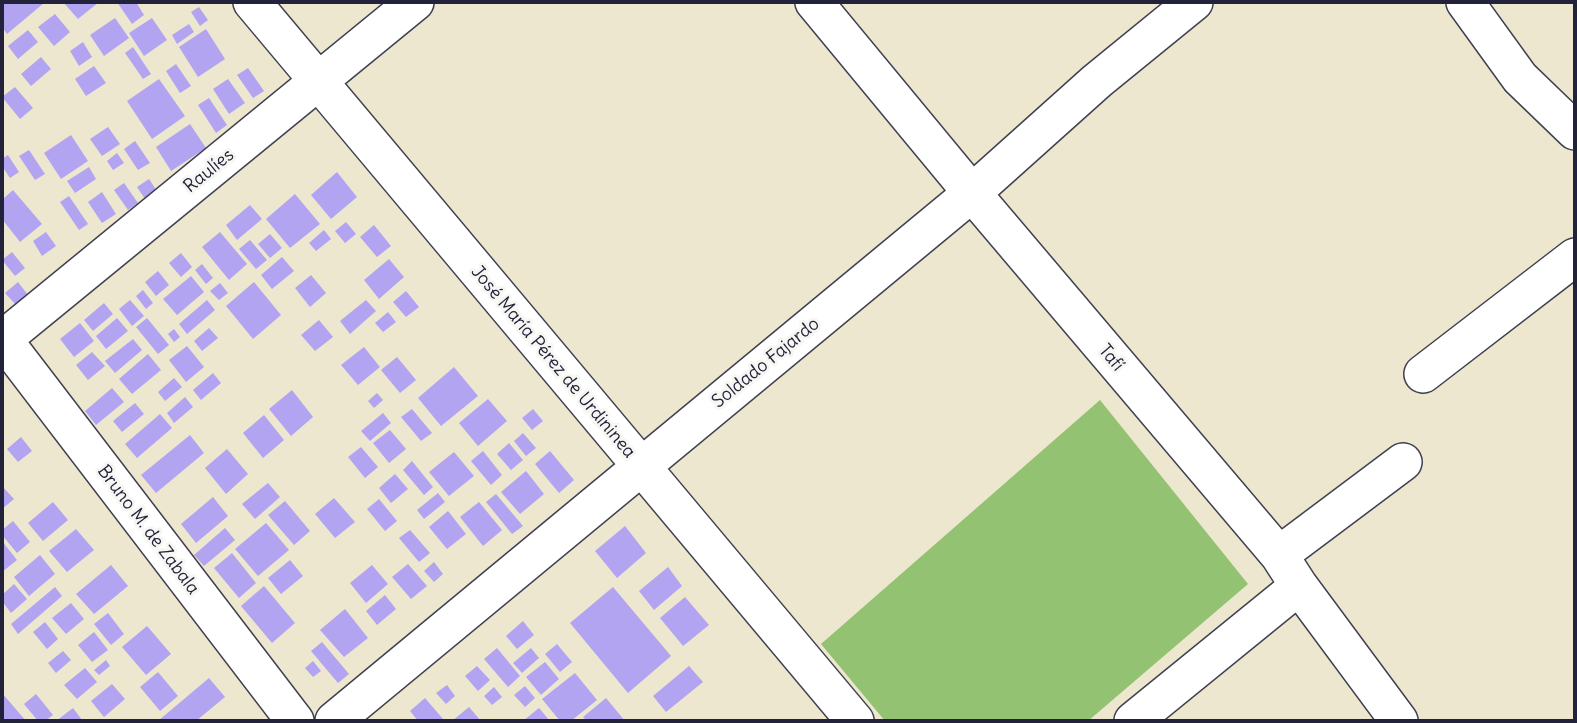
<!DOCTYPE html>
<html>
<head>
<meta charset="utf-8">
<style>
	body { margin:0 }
	#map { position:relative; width:1577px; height:723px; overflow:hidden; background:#ece7ce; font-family:Delius,sans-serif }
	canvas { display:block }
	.frame { position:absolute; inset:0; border:4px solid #22223b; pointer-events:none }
</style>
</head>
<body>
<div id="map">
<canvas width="1577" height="723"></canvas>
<div class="frame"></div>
</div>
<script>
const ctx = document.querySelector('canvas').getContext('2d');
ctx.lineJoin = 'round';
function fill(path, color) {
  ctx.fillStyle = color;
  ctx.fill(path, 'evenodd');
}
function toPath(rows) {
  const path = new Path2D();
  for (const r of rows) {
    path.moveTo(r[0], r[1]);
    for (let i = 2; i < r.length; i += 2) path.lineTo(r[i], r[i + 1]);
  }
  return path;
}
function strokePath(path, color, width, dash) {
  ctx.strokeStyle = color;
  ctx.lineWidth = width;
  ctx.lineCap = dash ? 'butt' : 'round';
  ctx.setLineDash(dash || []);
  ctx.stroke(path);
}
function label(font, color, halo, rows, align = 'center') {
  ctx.font = font + ' Delius,sans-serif';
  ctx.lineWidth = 6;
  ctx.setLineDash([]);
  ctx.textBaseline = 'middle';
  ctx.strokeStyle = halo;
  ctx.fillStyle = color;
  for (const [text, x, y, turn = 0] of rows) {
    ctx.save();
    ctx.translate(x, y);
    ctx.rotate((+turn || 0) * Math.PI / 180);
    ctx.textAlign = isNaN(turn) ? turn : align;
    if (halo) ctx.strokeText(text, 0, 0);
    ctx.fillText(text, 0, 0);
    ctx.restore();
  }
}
fill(toPath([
	[1100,400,1248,584,1088,721,885,721,821,644]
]), '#92c272');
fill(toPath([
	[2,2,43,2,44,3,7,34,2,27],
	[63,2,99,2,78,19],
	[117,2,136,2,144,15,132,24],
	[199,7,208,20,200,26,191,12],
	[55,14,70,32,54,46,38,27],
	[115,18,129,38,104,56,90,35],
	[152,18,167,40,144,56,129,33],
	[189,24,194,32,177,44,172,35],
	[206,29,225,59,198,77,179,47],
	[28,30,38,42,18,59,8,46],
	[83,42,92,57,79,66,70,51],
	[133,47,151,74,143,79,125,53],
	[41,57,51,69,31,86,21,74],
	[176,64,191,86,180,93,166,71],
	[94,66,106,83,86,96,75,79],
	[248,68,264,91,253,98,237,75],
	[159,79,185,116,152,139,127,101],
	[228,79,245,103,229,114,213,89],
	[15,87,33,108,20,119,2,97],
	[209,98,227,125,216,133,198,105],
	[190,124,206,148,171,171,156,147],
	[108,127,120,144,102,156,90,139],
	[71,135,88,161,61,179,44,153],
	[135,141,150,163,138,170,124,149],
	[29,150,45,174,35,180,19,156],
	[117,153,124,163,113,170,107,161],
	[8,155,19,172,10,178,2,166,2,159],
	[89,167,96,179,75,193,67,181],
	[337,172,357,197,331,219,311,195],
	[149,179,157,191,145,199,137,187],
	[124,183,138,203,128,210,114,190],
	[13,190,42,224,20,242,2,219,2,200],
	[102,192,116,214,102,223,88,202],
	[295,194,320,224,290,248,266,219],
	[69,196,88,224,79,230,60,202],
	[250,205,262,219,237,240,226,225],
	[346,222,356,234,345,243,335,231],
	[374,225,391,246,377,257,360,237],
	[324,230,331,239,316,251,309,243],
	[46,232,56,246,42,256,33,241],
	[220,232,247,264,229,280,202,247],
	[270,234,282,248,270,258,258,244],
	[250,240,267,260,256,269,239,249],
	[12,252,25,268,15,276,2,260],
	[181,253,192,267,181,277,169,263],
	[282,257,294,271,272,289,261,275],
	[389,259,404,277,379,299,364,280],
	[202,264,213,278,206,284,195,270],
	[158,271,169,285,156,296,145,282],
	[311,275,326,293,310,307,295,288],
	[191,276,204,292,177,315,163,299],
	[18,282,28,295,16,305,5,293],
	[254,282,281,315,253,339,226,306],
	[220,283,228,293,219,300,210,291],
	[143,290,153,303,146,309,136,296],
	[406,291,419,307,406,317,393,302],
	[130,300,144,316,132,326,119,309],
	[207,300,215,310,187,334,179,324],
	[366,300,376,311,350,334,340,321],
	[104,303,113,314,93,331,84,320],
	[388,312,396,322,383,332,375,323],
	[117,318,128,331,106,349,96,336],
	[147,318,169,345,158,354,136,327],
	[319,320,333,337,315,351,301,335],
	[80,323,94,341,74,357,60,339],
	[209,328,218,338,202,351,194,341],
	[174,329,180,337,174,342,168,334],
	[133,339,142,350,115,373,105,361],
	[187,346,204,367,186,382,169,360],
	[364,347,380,367,358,385,341,365],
	[92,352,105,366,88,380,76,365],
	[148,354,161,370,132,394,119,379],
	[397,357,416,380,400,393,381,370],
	[454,367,478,396,441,426,418,398],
	[213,373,221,383,201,400,193,390],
	[174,378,182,387,165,401,158,392],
	[112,388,124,402,96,425,85,411],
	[292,390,313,417,291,436,269,409],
	[377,393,383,400,374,408,368,401],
	[185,397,193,407,174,423,167,413],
	[488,399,507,421,478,446,459,423],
	[135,403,144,414,122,432,113,421],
	[412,409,432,433,421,441,401,417],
	[533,409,543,421,532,430,522,418],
	[383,413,391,423,370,441,361,431],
	[160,414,172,428,137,458,125,444],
	[264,415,284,440,263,458,243,433],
	[390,430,406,449,389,463,373,443],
	[523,433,536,448,526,456,514,441],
	[190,435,204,453,156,493,141,475],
	[21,437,32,451,18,462,7,449],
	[509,443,523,460,511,470,497,454],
	[361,447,378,467,365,478,348,457],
	[227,449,248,474,226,494,205,468],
	[483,451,502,475,491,485,471,461],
	[550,451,574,480,559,493,535,464],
	[454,452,474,476,449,496,429,472],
	[412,461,433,487,424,495,403,470],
	[526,471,544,494,520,514,501,492],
	[395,474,408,489,391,503,379,488],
	[268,483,280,497,255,519,242,504],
	[3,487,14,499,2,509,2,488],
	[438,493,445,502,424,519,417,510],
	[496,494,523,526,512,534,486,502],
	[213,497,228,516,196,543,181,524],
	[334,498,355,522,335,538,315,514],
	[379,499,397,521,385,531,367,509],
	[285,501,310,531,294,545,268,515],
	[53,502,68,520,43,541,28,523],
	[479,502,502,530,483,546,460,517],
	[448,511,466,534,447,549,429,527],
	[13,521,30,542,17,553,2,535,2,530],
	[266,523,289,550,258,576,235,549],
	[625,526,646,553,617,578,595,551],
	[225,528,235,540,204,566,194,555],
	[76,529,94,550,67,572,49,551],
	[410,530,430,553,419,562,399,538],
	[2,541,17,560,2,572],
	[232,553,256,583,239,598,214,568],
	[40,555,55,574,29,596,14,577],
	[290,560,303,576,281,594,268,578],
	[434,562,443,574,434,582,424,571],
	[408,564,427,586,411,599,392,577],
	[111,565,128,586,94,614,76,594],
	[372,565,388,584,366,603,350,583],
	[668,567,682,586,654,610,639,591],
	[14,584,27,599,11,613,2,601,2,595],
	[264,586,295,623,272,643,241,606],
	[55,587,62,596,18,634,11,624],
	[613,587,671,656,628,693,570,623],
	[385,595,396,609,377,625,366,611],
	[685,597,709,625,683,646,660,618],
	[71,603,84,619,66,634,52,618],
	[345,609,368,638,344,657,320,630],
	[108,613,124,634,111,645,94,624],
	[523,621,534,635,517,649,506,636],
	[45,622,58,639,47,649,33,632],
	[147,626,171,654,146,675,122,647],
	[94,632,108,650,92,662,78,645],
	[322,642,349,674,338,683,311,651],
	[557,644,572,662,560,672,545,654],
	[497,648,520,676,508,687,484,659],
	[531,648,539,658,522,673,513,663],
	[63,651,71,660,56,673,48,663],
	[106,660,110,666,99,675,94,670],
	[313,661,321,671,313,677,305,668],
	[545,662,559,679,541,695,526,677],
	[477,666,490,680,478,691,465,676],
	[689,666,703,682,666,712,653,696],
	[85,668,97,682,77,699,64,685],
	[158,672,178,696,160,711,140,687],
	[575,673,597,700,571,721,560,721,542,699],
	[209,678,225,697,196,721,158,721],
	[112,684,125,699,104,717,91,701],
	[447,685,455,696,446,704,436,693],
	[525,686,535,698,525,707,514,695],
	[494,687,502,697,492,705,484,696],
	[2,693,26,721,5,721,2,718],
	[36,694,53,715,45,721,38,721,24,704],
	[425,698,443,719,440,721,418,721,410,711],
	[606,698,625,721,587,721,583,717],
	[469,707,481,721,452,721],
	[73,708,82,720,81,721,56,721],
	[539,708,550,721,523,721]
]), '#b2a4f1');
const minor = toPath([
	[252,2,855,721],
	[814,2,972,193,1279,555,1299,586,1399,721],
	[1465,2,1520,78,1575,131],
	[2,338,295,721],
	[2,340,415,2],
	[1423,374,1575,257],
	[1279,555,1403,462],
	[334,721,972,193,1097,81,1194,2],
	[1133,721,1299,586]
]);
strokePath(minor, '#404051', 40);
strokePath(minor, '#fff', 37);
label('18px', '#22223b', '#f6f6f2', [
	["Raulíes",209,171,-39],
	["Tafí",1111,358,50],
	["José María Pérez de Urdininea",553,362,50],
	["Soldado Fajardo",766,363,-39],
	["Bruno M. de Zabala",148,530,53]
]);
</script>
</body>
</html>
